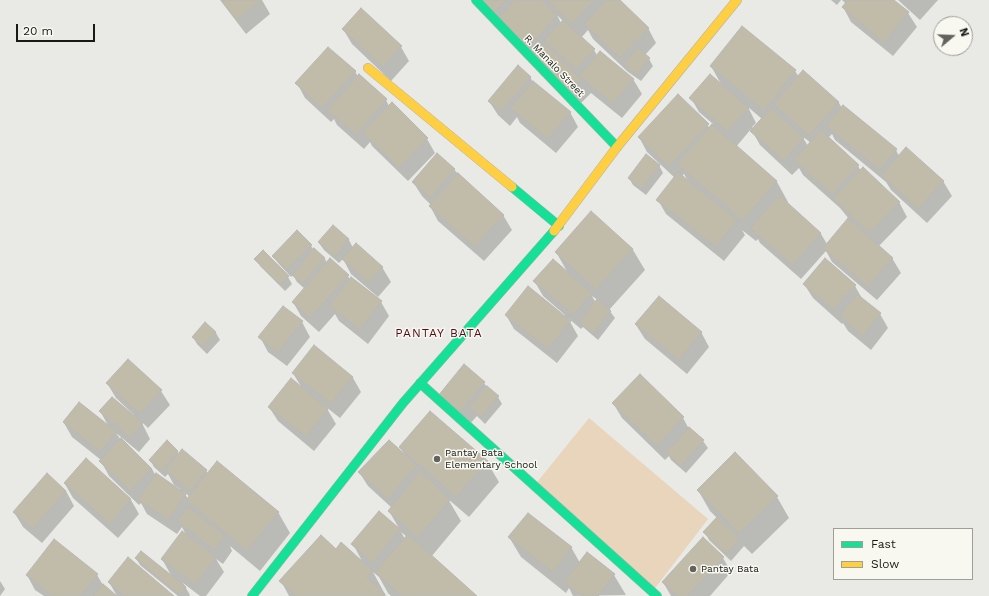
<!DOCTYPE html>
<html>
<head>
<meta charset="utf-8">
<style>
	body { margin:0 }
	#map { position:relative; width:989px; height:596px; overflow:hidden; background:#e9e9e5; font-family:"Work Sans",sans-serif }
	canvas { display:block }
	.legend { position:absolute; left:833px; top:528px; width:140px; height:52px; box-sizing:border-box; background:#f8f8f1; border:1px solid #9f9f99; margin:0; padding:5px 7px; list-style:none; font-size:12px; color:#191916 }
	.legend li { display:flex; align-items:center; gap:8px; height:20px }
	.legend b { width:20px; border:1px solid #9f9f99 }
	.north { position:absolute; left:933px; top:16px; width:40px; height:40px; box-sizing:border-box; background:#f8f8f1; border:1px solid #9f9f99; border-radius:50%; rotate:71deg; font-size:11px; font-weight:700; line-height:16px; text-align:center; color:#191916 }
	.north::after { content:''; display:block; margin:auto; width:14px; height:18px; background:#62625e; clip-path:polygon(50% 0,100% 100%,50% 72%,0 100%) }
	.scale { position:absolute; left:16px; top:24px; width:79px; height:18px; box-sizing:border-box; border:2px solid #191916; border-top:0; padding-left:5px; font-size:12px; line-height:14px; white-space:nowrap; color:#191916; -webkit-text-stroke:3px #f8f8f1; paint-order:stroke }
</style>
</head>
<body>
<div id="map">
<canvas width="989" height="596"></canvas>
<ul class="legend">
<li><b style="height:5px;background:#16e098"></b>Fast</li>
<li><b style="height:5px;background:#ffcf43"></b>Slow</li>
</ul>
<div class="north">N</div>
<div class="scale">20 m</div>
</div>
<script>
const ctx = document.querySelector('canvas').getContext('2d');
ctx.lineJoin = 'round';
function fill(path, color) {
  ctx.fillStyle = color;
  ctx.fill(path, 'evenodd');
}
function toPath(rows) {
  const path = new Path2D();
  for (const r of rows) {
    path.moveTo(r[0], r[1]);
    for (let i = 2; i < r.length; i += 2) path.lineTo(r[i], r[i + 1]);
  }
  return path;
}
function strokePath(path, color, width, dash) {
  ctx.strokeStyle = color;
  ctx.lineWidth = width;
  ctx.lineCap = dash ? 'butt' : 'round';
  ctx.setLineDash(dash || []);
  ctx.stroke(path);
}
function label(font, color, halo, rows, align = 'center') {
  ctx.font = font + ' "Work Sans",sans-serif';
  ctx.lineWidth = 3;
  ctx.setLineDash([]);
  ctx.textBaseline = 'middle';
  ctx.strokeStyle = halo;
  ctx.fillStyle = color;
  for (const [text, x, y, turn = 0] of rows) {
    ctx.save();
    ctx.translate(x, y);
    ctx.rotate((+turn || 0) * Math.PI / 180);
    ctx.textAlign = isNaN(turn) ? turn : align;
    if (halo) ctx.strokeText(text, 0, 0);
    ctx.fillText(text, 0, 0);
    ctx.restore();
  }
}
fill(toPath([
	[589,418,708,519,652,592,534,486]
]), '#e8d5bc');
fill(toPath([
	[220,0,262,0,270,14,246,34],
	[478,0,618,0,648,28,656,43,645,55,649,59,653,66,641,81,628,72,593,39,588,30,581,38,594,50,597,55,633,79,642,94,622,118,591,93,577,107],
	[557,15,563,21,561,23],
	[831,0,841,0,837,5],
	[842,0,894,0,893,1,908,13,917,27,893,56,851,22,843,7,846,4],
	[898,0,938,0,920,20],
	[742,27,795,71,799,77,803,72,839,103,842,108,843,106,896,150,899,156,943,181,952,196,927,223,891,190,886,182,835,140,832,134,828,138,858,166,861,171,899,202,907,217,879,246,892,258,901,273,877,300,832,262,826,251,801,279,760,243,758,239,756,241,742,230,745,235,724,261,666,214,658,200,675,178,647,152,639,137,678,96,710,128,713,124,699,112,691,98,722,86,711,66],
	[748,107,762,119,754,129,752,127,756,123],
	[751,129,760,145,792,175,799,168,803,175,840,208,849,219,827,244,821,234,787,204,788,202,777,182,736,147],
	[802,136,811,143,808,146],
	[684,174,688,181,682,176],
	[343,29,401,47,409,61,391,81,352,44],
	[355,71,358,77,386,100,389,106,427,139,435,153,408,181,372,146,370,142,364,149,337,125,334,119,331,122,305,98,297,83],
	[530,77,533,82,570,112,578,127,556,153,520,123,517,117,510,126,498,115,489,101],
	[437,154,503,215,512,230,484,261,438,221,430,206,431,205,422,196,413,182],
	[659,165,663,173,646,195,633,185,629,178],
	[592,213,633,250,645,270,609,310,615,318,598,340,583,327,581,329,568,318,578,336,557,363,514,329,506,315,563,316,565,315,543,296,535,282,568,273,556,252],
	[592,296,598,300,596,303],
	[333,227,349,240,353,248,382,267,391,282,378,297,351,274,343,259,339,263,324,250,319,243],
	[311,246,314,250,325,259,327,263,348,276,350,280,381,302,389,316,368,344,339,321,335,314,319,332,301,316,293,302,305,289,297,282,293,275,291,277,278,263,273,256],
	[263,252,288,277,292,284,285,291,260,266,256,259],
	[804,284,855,286,863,300,880,314,888,328,871,350,848,331,843,323,842,324,813,298],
	[302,322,310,337,287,366,268,352,260,337],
	[206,324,216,333,220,340,207,354,197,344,193,337],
	[636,325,701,332,709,347,687,374,645,339],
	[314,347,353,378,361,392,340,418,326,407,336,424,314,451,278,421,269,407,303,390,293,373],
	[640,376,683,418,689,429,703,441,708,448,686,473,671,460,669,456,665,460,622,418,613,403],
	[107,383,161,391,170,405,148,428,141,421,150,439,139,452,116,433,121,440,152,469,156,476,179,490,180,489,174,485,168,474,165,477,154,467,150,460,177,451,179,454,206,470,208,474,278,512,290,533,260,571,230,546,232,551,223,564,216,559,224,572,206,596,200,596,183,583,190,595,189,596,178,596,140,565,136,558,172,577,162,559,186,535,182,527,177,534,147,514,141,503,139,505,109,476,101,461,101,460,72,437,64,423,109,427,100,411,133,416,134,415,116,398],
	[184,492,190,497,188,499],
	[484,383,487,387,498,397,502,404,485,424,477,416,467,427,447,411],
	[400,447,487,462,499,482,469,517,448,499,461,521,431,557,476,596,391,596,388,593,379,577,373,572,386,596,289,596,281,581,336,550,363,563,353,544,379,513,400,530,389,511,392,508,368,486,359,472,405,455],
	[401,532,407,537,405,539],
	[735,453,777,497,789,518,752,554,744,546,731,561,709,540,705,532,718,519,710,511,698,490],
	[86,460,131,500,139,514,118,538,73,498,65,484],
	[66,491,74,506,42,543,23,527,14,512],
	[509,537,571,547,580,563,614,575,626,595,573,596,569,588,566,593,521,557],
	[723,558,731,572,710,596,671,596,663,582],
	[27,575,97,575,103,585,115,596,44,596,35,590],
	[0,581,5,589,0,596],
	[109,582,173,596,117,596]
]), '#0003');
const building = toPath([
	[224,0,262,0,237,20,222,1,224,0],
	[480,0,507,0,492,14,480,0],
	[515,0,541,0,558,15,527,49,496,21,515,0],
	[547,0,595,0,572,24,547,0],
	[606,0,620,0,649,28,620,58,584,24,606,0],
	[848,0,894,0,909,12,884,43,842,7,848,0],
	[361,8,402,46,383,67,342,29,361,8],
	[563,20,595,49,576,70,544,40,563,20],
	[742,26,796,70,764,111,710,66,742,26],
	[544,43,581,79,568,93,530,57,544,43],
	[328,47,356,71,322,108,295,83,328,47],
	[637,47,650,58,636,75,624,64,637,47],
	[600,51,634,79,613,104,579,76,600,51],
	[518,65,531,77,501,112,488,101,518,65],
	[803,70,839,102,809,136,773,104,803,70],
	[359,74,387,99,356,135,327,110,359,74],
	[710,74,749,108,728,132,689,98,710,74],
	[533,81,571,112,548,139,510,108,533,81],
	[678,94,709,124,669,167,638,137,678,94],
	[392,102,428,138,399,168,362,132,392,102],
	[843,105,897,149,880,170,826,126,843,105],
	[771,108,804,138,784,161,750,131,771,108],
	[712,124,777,181,743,221,677,164,712,124],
	[821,130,859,165,832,195,794,160,821,130],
	[906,147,944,181,918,209,881,175,906,147],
	[437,153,455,169,431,198,412,182,437,153],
	[646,154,660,165,642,189,628,178,646,154],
	[863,167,900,202,869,233,833,198,863,167],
	[678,172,737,220,716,247,656,200,678,172],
	[458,173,504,215,475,247,429,206,458,173],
	[779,195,821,233,793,266,750,228,779,195],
	[591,211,633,249,596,290,555,252,591,211],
	[848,218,893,258,868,287,823,248,848,218],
	[333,225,349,239,335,257,318,242,333,225],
	[297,230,312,245,287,270,272,256,297,230],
	[356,243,383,267,369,283,342,259,356,243],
	[314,248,325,258,303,284,292,275,314,248],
	[263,250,289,276,280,285,254,259,263,250],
	[330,258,349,275,310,318,292,302,330,258],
	[825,258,856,285,833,310,803,284,825,258],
	[553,259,592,293,573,315,533,281,553,259],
	[351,277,382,301,360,330,329,306,351,277],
	[528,286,571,321,548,349,505,315,528,286],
	[857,294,881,313,863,336,839,316,857,294],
	[659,296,702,332,679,360,635,324,659,296],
	[597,299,611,311,593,334,579,322,597,299],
	[283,306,303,321,278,353,258,337,283,306],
	[205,322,216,332,203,347,192,337,205,322],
	[314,345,353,377,331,404,292,373,314,345],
	[128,359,162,390,140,414,106,383,128,359],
	[464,364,485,382,458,414,438,396,464,364],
	[640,374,684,417,657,446,612,403,640,374],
	[291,378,328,409,306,437,268,407,291,378],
	[487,386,499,396,481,417,469,407,487,386],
	[112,397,143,423,130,438,99,411,112,397],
	[79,402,117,432,100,452,63,422,79,402],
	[430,411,488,461,456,497,399,447,430,411],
	[689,427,704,440,681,466,666,453,689,427],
	[121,438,152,469,130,491,99,461,121,438],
	[167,440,178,451,161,471,149,460,167,440],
	[389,440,417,465,388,499,358,472,389,440],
	[182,449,207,470,190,491,165,470,182,449],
	[735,452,778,496,739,534,697,490,735,452],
	[86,458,131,499,110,524,64,483,86,458],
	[217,461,279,512,247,551,186,500,217,461],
	[420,470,450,500,418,538,388,511,420,470],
	[47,473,66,491,33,529,13,512,47,473],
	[156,473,186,494,168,521,138,499,156,473],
	[188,507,225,536,214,550,177,521,188,507],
	[379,511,400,529,373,563,351,544,379,511],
	[528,513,572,547,553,573,508,537,528,513],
	[717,517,740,539,726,554,703,532,717,517],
	[182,531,216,557,195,585,161,559,182,531],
	[408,534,477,596,401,596,375,572,408,534],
	[321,535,336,549,341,542,373,571,367,577,385,594,383,596,296,596,279,581,321,535],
	[703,537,724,557,688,596,678,596,662,582,703,537],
	[54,539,98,574,81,596,52,596,26,575,54,539],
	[141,551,186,587,180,595,135,558,141,551],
	[587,552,615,574,598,596,582,596,564,582,587,552],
	[128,557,174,596,124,596,108,582,128,557],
	[103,584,117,596,93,596,103,584]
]);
fill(building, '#c1bba9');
strokePath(building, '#b8b8b5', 1);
const fast = toPath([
	[476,0,617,147],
	[512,187,559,226],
	[420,383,657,596],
	[252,596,403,403,554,231]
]);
const slow = toPath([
	[368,68,512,187],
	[554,231,617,147,737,0]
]);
strokePath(fast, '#b2b2af', 10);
strokePath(slow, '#b2b2af', 10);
strokePath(fast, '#16e098', 9);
strokePath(slow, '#ffcf43', 9);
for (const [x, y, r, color] of [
	[437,459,4,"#62625e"],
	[693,569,4,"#62625e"]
]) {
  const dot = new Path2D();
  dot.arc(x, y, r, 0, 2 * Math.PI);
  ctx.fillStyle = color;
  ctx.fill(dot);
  strokePath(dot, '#f8f8f1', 1.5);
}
label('10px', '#191916', '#f8f8f1', [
	["R. Manalo Street",554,66,46]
]);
label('10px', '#191916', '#f8f8f1', [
	["Pantay Bata",445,453],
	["Elementary School",445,465],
	["Pantay Bata",701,569]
], 'left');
ctx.letterSpacing = '1px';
label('12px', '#530d19', '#f8f8f1', [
	["PANTAY BATA",439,333]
]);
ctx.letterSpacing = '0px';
</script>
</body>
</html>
